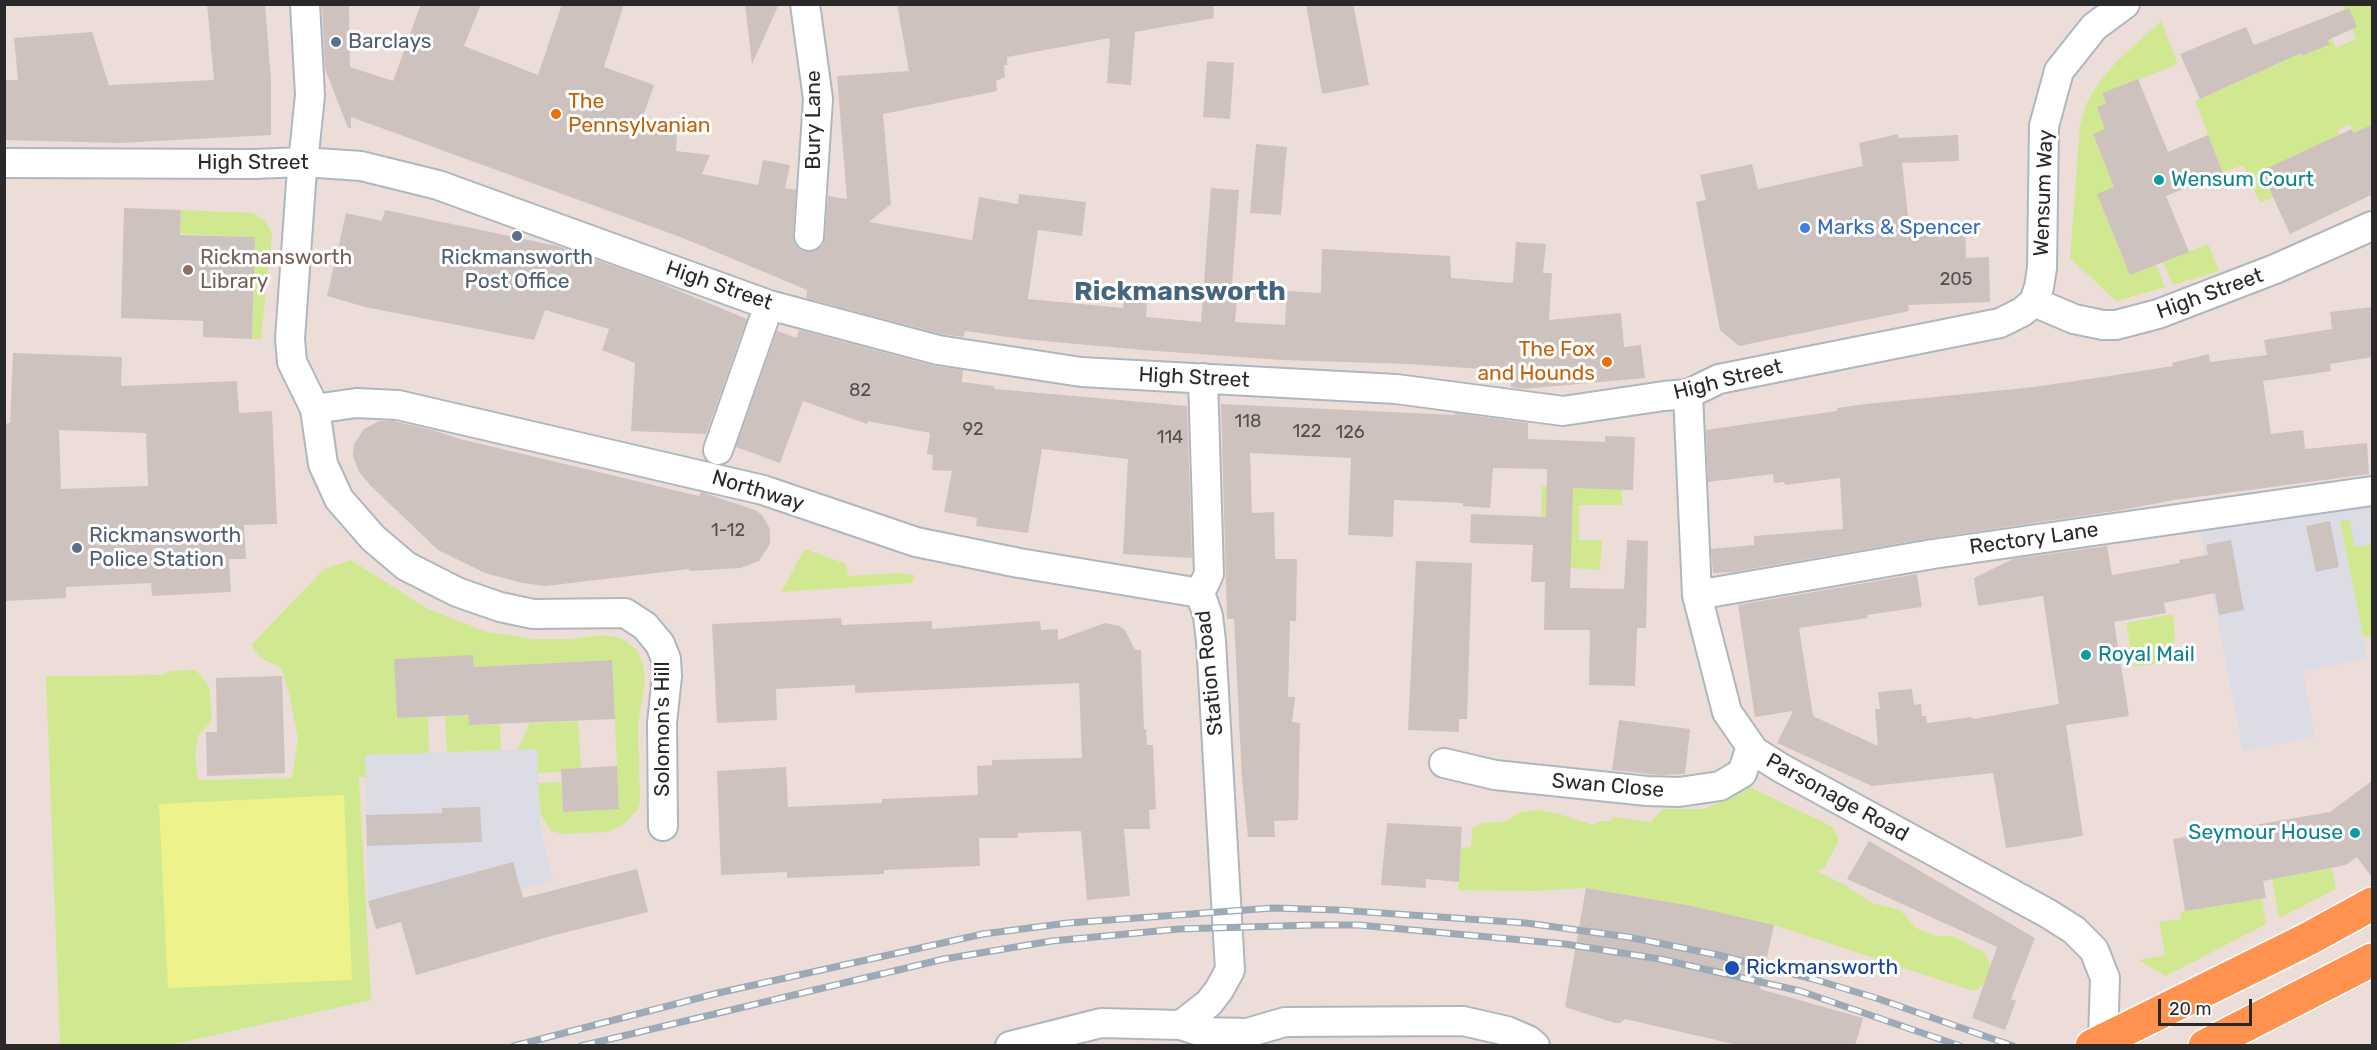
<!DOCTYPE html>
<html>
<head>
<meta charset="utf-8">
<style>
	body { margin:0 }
	#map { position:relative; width:2377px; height:1050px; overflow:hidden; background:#edddd9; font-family:Rubik,sans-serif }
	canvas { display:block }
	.frame { position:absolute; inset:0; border:6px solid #292929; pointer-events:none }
	.scale { position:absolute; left:2158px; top:999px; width:94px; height:27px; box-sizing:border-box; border:3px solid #292929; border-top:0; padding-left:8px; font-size:18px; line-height:21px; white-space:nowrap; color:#292929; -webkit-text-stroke:4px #fff; paint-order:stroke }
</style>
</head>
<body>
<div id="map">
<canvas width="2377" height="1050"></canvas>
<div class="frame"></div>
<div class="scale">20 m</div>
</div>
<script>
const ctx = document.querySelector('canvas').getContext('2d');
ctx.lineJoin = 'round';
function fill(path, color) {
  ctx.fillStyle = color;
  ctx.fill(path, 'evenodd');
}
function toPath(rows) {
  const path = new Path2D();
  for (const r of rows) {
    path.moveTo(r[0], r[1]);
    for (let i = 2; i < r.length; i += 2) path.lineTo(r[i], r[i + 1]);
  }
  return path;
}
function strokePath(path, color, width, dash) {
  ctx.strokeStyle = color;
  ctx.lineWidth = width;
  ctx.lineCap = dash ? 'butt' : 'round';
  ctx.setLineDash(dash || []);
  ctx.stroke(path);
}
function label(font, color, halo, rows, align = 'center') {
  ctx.font = font + ' Rubik,sans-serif';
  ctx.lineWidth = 6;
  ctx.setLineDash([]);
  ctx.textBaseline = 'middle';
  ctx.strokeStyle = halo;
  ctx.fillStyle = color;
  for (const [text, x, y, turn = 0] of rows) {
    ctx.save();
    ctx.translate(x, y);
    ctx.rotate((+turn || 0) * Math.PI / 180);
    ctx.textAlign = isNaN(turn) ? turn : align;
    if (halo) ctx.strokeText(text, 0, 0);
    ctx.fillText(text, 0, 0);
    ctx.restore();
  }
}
fill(toPath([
	[2372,500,2372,544,2354,547,2340,522,2367,659,2303,671,2315,737,2243,751,2199,526],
	[537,749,540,825,553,881,376,929,368,901,365,755]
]), '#dbdce5');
fill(toPath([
	[2342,5,2372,5,2372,124,2354,133,2350,124,2337,130,2351,161,2260,203,2243,165,2223,173,2195,101,2247,78,2243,70,2268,52,2274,66,2288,59,2293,35,2302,56,2330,44,2325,32,2328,31,2336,48,2356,39],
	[2161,21,2178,64,2103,93,2106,103,2097,107,2105,129,2093,134,2114,187,2098,194,2130,275,2156,265,2165,287,2116,301,2070,258,2080,125,2087,102,2100,81,2117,61],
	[181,210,253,213,266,222,272,233,261,339,252,339,255,237,180,234],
	[2208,244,2219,271,2173,285,2163,262],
	[1542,486,1622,489,1622,505,1579,505,1579,540,1602,540,1600,570,1571,568,1541,531],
	[2350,520,2354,547,2372,544,2372,636,2363,637,2340,521],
	[805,549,846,564,848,576,899,573,915,575,912,583,781,592],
	[351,560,428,609,488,632,533,639,570,639,605,635,623,639,636,649,643,663,645,681,638,725,640,801,638,809,622,826,608,832,561,834,551,831,540,813,538,783,561,782,563,811,619,808,612,660,474,667,473,656,394,659,397,718,428,717,429,753,365,755,366,777,359,777,371,1000,170,1045,60,1045,46,676,161,675,170,671,196,670,209,686,212,721,199,734,195,752,198,780,292,778,298,738,289,693,281,668,261,658,251,645,324,569],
	[2173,614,2175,638,2170,661,2134,667,2126,623],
	[468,715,469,725,500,724,501,750,447,752,445,716],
	[578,721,581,768,561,769,561,772,538,773,537,749,517,750,530,723],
	[1748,786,1833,827,1839,840,1825,867,1816,871,1845,885,1872,903,1900,910,1916,928,1936,936,1953,936,1985,953,1990,965,1987,982,1975,991,1964,988,1774,925,1692,906,1586,888,1533,891,1458,890,1461,848,1471,847,1472,828,1482,823,1504,822,1521,812,1540,810,1559,814,1593,825,1600,821,1610,821,1614,817,1651,822,1662,809,1703,809,1729,799],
	[2332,868,2336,889,2279,918,2272,879],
	[2262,898,2266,924,2189,964,2165,976,2139,960,2165,955,2159,922,2181,919,2180,913,2185,911]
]), '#d0e990');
fill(toPath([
	[344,795,352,980,168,988,159,804]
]), '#edf28b');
fill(toPath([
	[207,4,265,4,271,80,271,135,119,143,4,140,4,80,18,80,14,38,92,32,109,85,214,80],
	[322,4,349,4,350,67,393,81,421,4,481,4,464,46,538,75,562,4,624,4,604,67,654,85,642,119,677,131,676,151,710,155,702,174,758,185,763,160,790,165,785,188,796,190,793,235,794,243,800,250,808,252,817,250,823,245,825,237,828,196,847,199,837,76,909,71,897,4,1213,4,1214,18,1135,32,1131,85,1107,83,1110,38,1007,57,1007,65,1004,65,1005,77,996,81,997,91,883,114,891,204,869,222,972,240,979,197,1018,204,1019,194,1086,202,1082,236,1038,230,1028,299,1123,308,1124,297,1147,298,1146,317,1201,322,1211,188,1239,190,1232,285,1238,286,1235,322,1285,325,1287,291,1321,293,1322,249,1450,256,1451,278,1513,283,1516,242,1546,244,1543,273,1552,273,1549,320,1621,313,1624,347,1641,345,1645,378,1523,389,1511,387,1511,371,1409,364,1282,360,1143,350,1022,339,965,331,964,337,941,334,806,298,807,290,683,238,351,117,351,128,348,128,325,69],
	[745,4,779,4,752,64],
	[1306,4,1353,4,1369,85,1322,94],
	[2349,8,2357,27,2328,40,2330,44,2302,56,2301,53,2200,99,2180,54,2246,27,2254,45],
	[1207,61,1234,63,1230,119,1203,117],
	[2138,79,2168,152,2208,135,2223,173,2166,196,2189,252,2130,275,2097,194,2114,187,2093,134,2105,129,2097,107,2106,103,2102,93],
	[2373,124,2373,194,2290,234,2261,171,2352,129,2354,133],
	[1898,134,1898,138,1958,135,1959,161,1902,163,1909,225,1965,223,1966,258,1989,257,1990,302,1908,305,1909,311,1739,346,1720,330,1696,202,1706,200,1700,175,1752,164,1758,189,1863,166,1859,143],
	[1256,144,1287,147,1281,215,1250,213],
	[124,208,181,210,180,235,255,237,252,339,203,337,203,321,121,318],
	[385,210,557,246,650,279,747,319,706,434,631,431,635,363,602,350,609,329,545,310,534,340,365,307,327,296,346,213,382,221],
	[2373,307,2373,357,2330,364,2331,371,2263,381,2271,434,2303,430,2305,449,2367,443,2369,474,2174,500,2122,510,1931,538,1733,572,1713,573,1711,549,1754,545,1754,536,1843,529,1840,478,1785,485,1784,482,1774,483,1773,474,1708,482,1706,430,1837,411,1837,408,1865,404,2034,387,2109,376,2173,366,2172,363,2209,354,2210,362,2267,355,2264,340,2332,329,2330,312],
	[799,330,934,366,963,370,962,382,993,386,995,389,1187,406,1192,558,1123,554,1128,459,1042,449,1028,533,976,526,977,518,944,512,952,471,932,470,933,455,927,454,930,433,868,421,867,424,803,401,780,463,736,447,777,331,797,338],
	[13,353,122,357,121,386,237,381,239,413,272,411,277,524,244,525,246,559,229,559,231,592,152,596,151,583,66,587,66,598,4,601,4,424,10,423],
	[59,430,146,433,148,486,61,489],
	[1221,404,1455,415,1455,413,1528,423,1528,439,1605,442,1605,436,1635,437,1633,490,1573,488,1570,588,1624,589,1627,540,1648,541,1646,628,1637,628,1635,686,1589,685,1590,630,1544,630,1545,582,1531,582,1533,545,1470,543,1471,514,1546,517,1547,469,1493,468,1490,508,1463,506,1463,503,1394,500,1393,537,1348,535,1351,458,1250,453,1252,513,1274,512,1275,559,1297,559,1296,621,1290,621,1288,697,1295,697,1292,722,1300,723,1298,820,1274,821,1275,837,1248,837,1242,779,1234,619,1227,619],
	[379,421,393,421,433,430,460,439,699,496,701,492,755,510,762,515,770,529,770,544,759,561,741,568,689,571,689,569,546,586,522,583,485,573,438,550,371,486,359,472,353,456,354,444,364,429],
	[2330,521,2339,567,2316,572,2306,526],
	[2231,540,2244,610,2219,615,2215,593,2164,603,2166,613,2114,622,2129,716,2066,725,2083,836,2006,848,1993,773,1872,786,1777,743,1793,711,1755,717,1738,605,1917,574,1922,607,1867,615,1868,618,1799,628,1813,716,1878,746,1875,709,1880,709,1878,692,1912,689,1914,705,1921,704,1922,716,1926,716,1927,723,1972,717,1973,719,2059,704,2043,596,1978,606,1974,578,2013,559,2107,546,2112,575,2180,563,2179,560,2208,555,2206,545],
	[1416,561,1472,563,1467,719,1459,719,1459,732,1408,730],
	[841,618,842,625,932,621,932,629,1040,621,1041,630,1058,629,1058,640,1105,623,1119,626,1125,630,1135,650,1141,650,1144,729,1146,729,1147,745,1153,745,1156,809,1149,810,1150,829,1124,829,1130,896,1087,900,1081,831,1018,833,1018,838,979,838,980,866,884,870,884,874,787,878,787,872,721,875,717,771,786,767,788,807,882,803,882,799,978,795,977,766,992,765,992,760,1082,758,1079,683,855,693,855,685,776,689,777,720,717,723,712,624],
	[473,655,474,667,612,660,615,719,469,725,468,715,397,718,394,659],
	[282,676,285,773,207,776,206,732,217,732,216,678],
	[1619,720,1690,729,1685,774,1659,775,1612,770],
	[617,766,619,809,563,812,561,769],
	[2373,780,2373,879,2357,857,2346,865,2263,881,2266,898,2185,911,2173,839,2330,812],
	[480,807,482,842,367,846,366,815,442,813,442,808],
	[1387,823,1462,827,1459,882,1426,879,1426,888,1381,885],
	[1869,841,2035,938,2011,999,2016,1001,2005,1030,1972,1018,1997,947,1847,879],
	[513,862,523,898,637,869,648,912,555,935,416,975,401,922,376,929,368,901],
	[1586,888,1692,906,1774,925,1760,989,1863,1018,1855,1046,1742,1046,1625,1019,1620,1023,1615,1023,1565,1007]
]), '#cec2be');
const street = toPath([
	[305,4,310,95,301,183,290,339,292,362,315,409,323,464,339,499,373,538,406,566,457,592,500,607,533,614,625,613,645,626,660,644,666,659,667,676,662,723,663,826],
	[805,4,818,99,809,236],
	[4,163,254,164,303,162,361,166,438,185,769,305,938,350,1081,372,1396,389,1563,411,1664,396,1688,394,1719,379,2000,323,2022,312,2034,302,2039,287,2042,268,2044,126,2059,71,2094,27,2125,4],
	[2034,302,2074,319,2103,325,2116,325,2158,314,2275,269,2372,226],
	[1688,394,1697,595,1727,712,1754,751,1781,768,2047,913,2074,930,2094,950,2105,978,2103,1040],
	[315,409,356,403,398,405,763,490,916,542,1019,563,1200,593],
	[718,450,769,305],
	[1200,593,1209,574,1203,378],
	[1697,595,1933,554,2372,491],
	[1444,763,1495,775,1647,791,1679,792,1720,786,1742,773,1751,747],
	[1181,1025,1209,1003,1219,990,1230,970,1211,641,1208,616,1200,593],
	[1010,1046,1101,1023,1181,1025,1202,1032,1247,1033,1285,1022,1463,1021,1507,1031,1528,1040,1535,1046]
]);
const primary = toPath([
	[2092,1046,2308,939,2372,904],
	[2205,1046,2372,960]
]);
strokePath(street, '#aeb7bf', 32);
strokePath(primary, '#fff', 36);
strokePath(street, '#fff', 28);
strokePath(primary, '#fe924e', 33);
const rail = toPath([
	[514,1046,718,993,983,934,1068,923,1273,908,1338,910,1526,923,1628,937,1718,955,1813,979,1876,998,2013,1046],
	[581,1046,944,959,1052,941,1179,929,1314,925,1358,925,1565,944,1660,959,1800,991,1960,1046]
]);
strokePath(rail, '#9ca9b6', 7);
strokePath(rail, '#fff', 4.5, [14]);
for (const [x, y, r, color] of [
	[336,42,6,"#5c6f8a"],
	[556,114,6,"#e8710a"],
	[2159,180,6,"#0f9aa8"],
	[1805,228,6,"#3f7fe0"],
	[517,236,6,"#5c6f8a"],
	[188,270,6,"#8d6e63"],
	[1607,362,6,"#e8710a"],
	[77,548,6,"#5c6f8a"],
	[2086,655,6,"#0f9aa8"],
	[2355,833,6,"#0f9aa8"],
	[1732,968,8,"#1a4fb4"]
]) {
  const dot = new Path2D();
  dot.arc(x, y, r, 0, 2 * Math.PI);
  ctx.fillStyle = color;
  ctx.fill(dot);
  strokePath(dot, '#fff', 2);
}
label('18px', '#524f4e', null, [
	["205",1956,280],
	["82",860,391],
	["118",1248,422],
	["92",973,430],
	["122",1307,432],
	["126",1350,433],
	["114",1170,438],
	["1-12",728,531]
]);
label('21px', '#4e5e75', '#fff', [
	["Barclays",348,42],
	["Rickmansworth",517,258,"center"],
	["Post Office",517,282,"center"],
	["Rickmansworth",89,536],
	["Police Station",89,560]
], 'left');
label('21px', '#c56008', '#fff', [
	["The",568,102],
	["Pennsylvanian",568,126],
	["The Fox",1595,350,"right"],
	["and Hounds",1595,374,"right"]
], 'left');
label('21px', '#292929', '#fff', [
	["Bury Lane",814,120,-90],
	["High Street",253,163],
	["Wensum Way",2044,193,-88],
	["High Street",719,286,19],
	["High Street",2210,294,-20],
	["High Street",1194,378,3],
	["High Street",1728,380,-14],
	["Northway",758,491,17],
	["Rectory Lane",2034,539,-8],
	["Station Road",1210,673,-96],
	["Solomon's Hill",663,729,-90],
	["Swan Close",1608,786,5],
	["Parsonage Road",1837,798,29]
]);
label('21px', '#0d838f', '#fff', [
	["Wensum Court",2171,180],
	["Royal Mail",2098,655],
	["Seymour House",2343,833,"right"]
], 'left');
label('21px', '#366cbe', '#fff', [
	["Marks & Spencer",1817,228]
], 'left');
label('21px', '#785e54', '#fff', [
	["Rickmansworth",200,258],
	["Library",200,282]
], 'left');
label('21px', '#164399', '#fff', [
	["Rickmansworth",1746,968]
], 'left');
label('bold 27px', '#45657e', '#fff', [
	["Rickmansworth",1180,292]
]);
</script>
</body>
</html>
